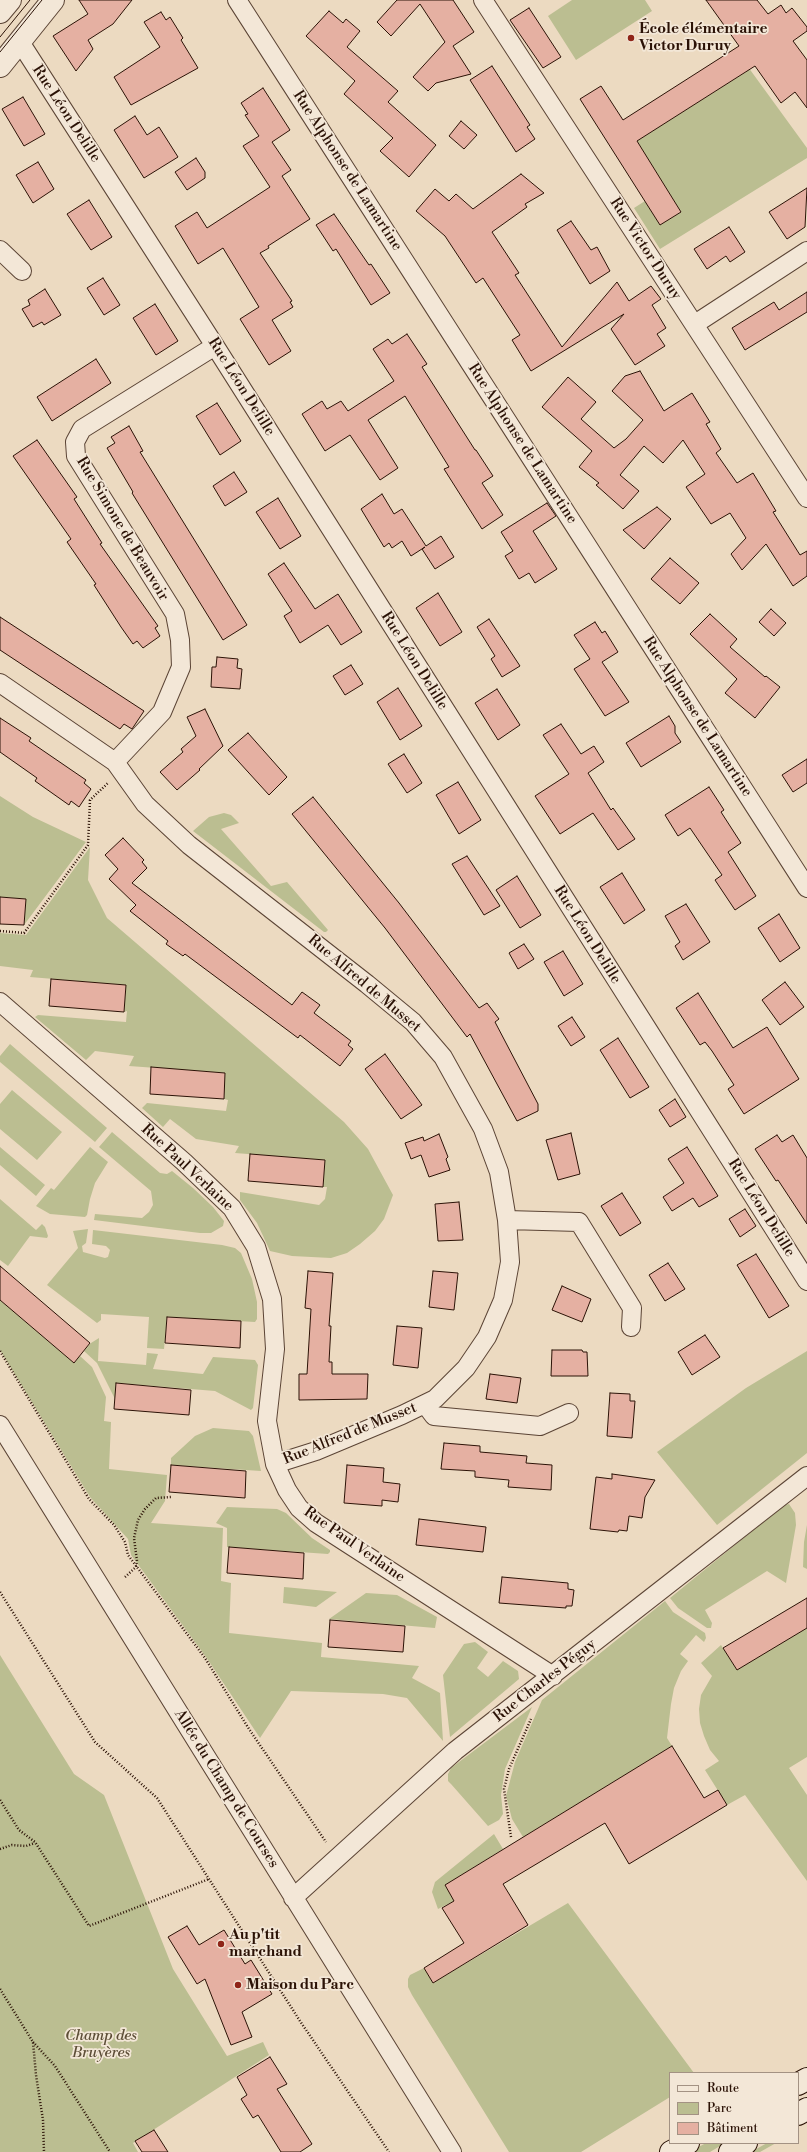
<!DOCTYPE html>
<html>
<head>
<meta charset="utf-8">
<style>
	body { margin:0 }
	#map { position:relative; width:807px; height:2152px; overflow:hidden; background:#ecdac1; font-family:"Libre Bodoni",serif }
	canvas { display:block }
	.legend { position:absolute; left:669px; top:2072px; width:130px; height:72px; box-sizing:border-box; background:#f3e7d7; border:1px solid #a39283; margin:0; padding:5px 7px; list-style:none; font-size:12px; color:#2b1206 }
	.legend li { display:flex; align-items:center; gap:8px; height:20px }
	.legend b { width:20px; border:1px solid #a39283 }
</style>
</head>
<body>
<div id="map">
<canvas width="807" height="2152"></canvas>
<ul class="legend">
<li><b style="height:5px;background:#f3e7d7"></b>Route</li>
<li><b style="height:11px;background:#bbbe91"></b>Parc</li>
<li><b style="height:11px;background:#e5b0a2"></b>Bâtiment</li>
</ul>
</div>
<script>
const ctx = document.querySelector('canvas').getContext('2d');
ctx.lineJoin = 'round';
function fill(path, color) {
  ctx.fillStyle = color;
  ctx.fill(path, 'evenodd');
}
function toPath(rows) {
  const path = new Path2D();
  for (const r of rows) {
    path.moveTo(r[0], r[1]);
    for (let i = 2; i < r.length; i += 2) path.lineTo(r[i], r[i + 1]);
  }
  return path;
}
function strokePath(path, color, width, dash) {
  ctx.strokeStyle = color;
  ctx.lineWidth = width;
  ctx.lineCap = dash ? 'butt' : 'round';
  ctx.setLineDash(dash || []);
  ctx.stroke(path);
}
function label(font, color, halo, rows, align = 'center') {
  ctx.font = font + ' "Libre Bodoni",serif';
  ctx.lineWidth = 3.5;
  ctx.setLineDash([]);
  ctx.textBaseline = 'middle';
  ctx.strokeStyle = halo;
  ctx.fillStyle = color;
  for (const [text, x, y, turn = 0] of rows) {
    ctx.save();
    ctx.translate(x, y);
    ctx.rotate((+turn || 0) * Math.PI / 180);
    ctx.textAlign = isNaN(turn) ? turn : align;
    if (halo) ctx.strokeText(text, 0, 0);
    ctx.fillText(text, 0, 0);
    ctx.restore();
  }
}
fill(toPath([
	[572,0,645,0,652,11,576,60,548,16],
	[735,49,807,148,807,158,660,249,634,208,645,201,660,225,681,212,637,141,746,72],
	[0,796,33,817,86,842,24,925,26,899,0,897],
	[224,813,231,815,239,823,221,829,271,886,287,882,328,930,326,932,324,932,193,831,209,817],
	[90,847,88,880,107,918,344,1122,368,1149,393,1195,384,1219,375,1231,360,1244,347,1253,331,1258,292,1256,270,1251,257,1223,240,1200,240,1192,319,1205,325,1199,327,1187,323,1187,325,1160,235,1153,239,1146,196,1139,170,1119,163,1127,142,1108,147,1103,226,1111,228,1100,224,1099,225,1073,129,1066,134,1056,95,1051,86,1060,35,1017,38,1015,126,1022,127,1011,124,1012,126,985,30,977,33,970,0,966,0,933,26,935],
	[10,1044,107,1128,95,1142,0,1062,0,1056],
	[12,1090,62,1132,37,1160,0,1129,0,1104],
	[112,1132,160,1173,167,1174,172,1171,193,1188,213,1207,224,1221,223,1226,211,1233,200,1233,94,1220,95,1214,142,1218,149,1212,153,1205,151,1191,99,1147],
	[0,1147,45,1185,36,1196,0,1165],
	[90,1147,108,1162,95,1183,90,1199,87,1215,85,1217,50,1214,36,1206,51,1188,54,1190],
	[0,1199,36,1230,42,1224,45,1227,48,1236,47,1238,30,1236,8,1266,0,1260],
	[88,1229,86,1243,82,1246,83,1252,105,1258,108,1257,110,1250,106,1246,92,1244,93,1230,222,1245,235,1248,241,1253,252,1279,257,1302,257,1319,255,1322,167,1317,164,1349,147,1348,149,1317,101,1314,101,1320,97,1323,47,1285,78,1248,73,1231],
	[0,1300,74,1363,80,1356,92,1367,106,1397,104,1421,111,1422,109,1469,167,1475,165,1501,151,1523,223,1528,221,1581,231,1583,229,1633,322,1643,321,1657,419,1666,412,1678,440,1693,443,1741,407,1698,383,1694,291,1691,260,1738,206,1657,131,1555,128,1539,90,1497,0,1350],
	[99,1338,98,1361,146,1365,147,1353,158,1354,153,1369,203,1374,213,1357,255,1360,258,1365,253,1408,251,1410,215,1391,117,1383,115,1399,97,1363,84,1351,91,1343],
	[807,1351,807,1453,717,1525,657,1452,746,1388],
	[213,1428,249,1431,253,1436,261,1471,171,1465,171,1458,195,1436],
	[789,1504,795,1513,796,1525,786,1583,767,1571,705,1610,712,1623,711,1628,707,1628,678,1608,670,1598,784,1505],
	[227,1507,277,1509,286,1513,312,1538,330,1550,330,1552,328,1554,227,1547,227,1528,216,1523],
	[807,1525,807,1569,803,1567,804,1542],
	[284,1587,337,1592,316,1607,283,1603],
	[366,1593,397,1595,437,1617,435,1628,329,1619],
	[665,1601,673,1612,705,1633,706,1638,704,1642,696,1635,680,1654,688,1661,681,1671,674,1688,671,1704,667,1738,672,1746,523,1837,512,1819,506,1796,515,1762,542,1700],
	[807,1628,807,1757,789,1768,807,1795,807,1881,745,1795,727,1805,705,1770,719,1761,710,1750,704,1736,700,1723,699,1709,701,1695,712,1676,701,1663,721,1645,737,1670],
	[475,1642,488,1652,477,1668,488,1677,503,1661,518,1671,519,1679,450,1737,443,1675,464,1644],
	[0,1655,74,1774,104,1795,173,1969,227,2056,263,2042,269,2055,133,2143,138,2152,0,2152],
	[532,1707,505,1769,501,1795,503,1814,499,1820,488,1826,451,1784,448,1781,448,1774,451,1768],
	[494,1834,503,1849,445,1885,454,1901,438,1909,432,1892,435,1882],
	[568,1903,694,2073,670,2073,670,2097,581,2152,509,2152,412,1995,408,1987,408,1979,410,1975,424,1968,433,1983],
	[706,2143,725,2143,710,2152,689,2152],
	[767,2143,776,2143,760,2152,751,2152]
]), '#bbbe91');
const building = toPath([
	[79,0,132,0,113,24,88,40,93,49,76,71,53,36,88,14,79,0],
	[397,0,453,0,474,32,453,46,471,74,436,83,428,91,413,77,445,42,420,4,391,36,377,22,397,0],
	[706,0,757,0,768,14,781,5,786,13,792,8,807,27,807,31,793,41,807,60,807,108,795,92,781,103,755,66,637,141,681,212,660,225,580,99,601,86,623,120,739,46,706,0],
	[529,8,561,57,543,68,510,20,529,8],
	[329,11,343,23,346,19,360,31,347,47,398,91,388,102,436,145,409,177,380,151,393,138,344,94,355,81,306,36,329,11],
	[161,12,166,20,170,17,183,38,181,40,198,68,131,105,114,77,160,47,144,22,161,12],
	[492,66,530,125,527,127,535,139,516,152,470,80,492,66],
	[263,88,290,130,272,142,291,170,282,176,310,219,268,246,269,248,260,253,292,301,290,302,293,307,272,320,291,351,269,365,240,319,259,307,223,248,198,264,175,226,197,212,207,228,270,187,243,146,259,136,245,115,248,114,241,103,263,88],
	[23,97,45,134,24,146,2,109,23,97],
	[135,116,147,135,159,127,178,157,144,178,114,130,135,116],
	[461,121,477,135,464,149,449,136,461,121],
	[196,158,205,172,205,178,187,190,175,172,196,158],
	[38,162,54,189,33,203,16,175,38,162],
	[521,174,544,193,525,204,527,207,492,232,519,273,515,275,562,347,617,282,629,301,651,286,661,299,652,305,666,328,657,334,665,346,635,365,611,329,624,314,531,371,512,340,520,335,483,278,476,283,445,236,416,211,435,189,449,201,456,194,473,209,521,174],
	[807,188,805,227,787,239,769,212,807,188],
	[89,200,112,237,91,250,67,214,89,200],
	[334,214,369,265,371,264,390,293,371,305,336,249,333,251,316,225,334,214],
	[571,221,591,250,597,247,610,271,590,284,557,230,571,221],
	[729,227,745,252,730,262,726,256,707,269,694,249,729,227],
	[103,278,120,305,104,315,87,288,103,278],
	[45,289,61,315,44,325,42,322,33,327,22,309,30,305,28,300,45,289],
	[807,292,807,312,745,350,732,328,774,302,779,310,807,292],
	[155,304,178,341,156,355,133,318,155,304],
	[407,334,427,364,422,367,475,450,476,450,493,476,482,483,503,515,482,529,444,469,449,467,405,396,368,420,398,468,380,480,350,435,325,451,302,414,322,401,327,409,341,401,348,411,394,381,373,349,388,339,392,344,407,334],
	[96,359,111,383,52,421,37,397,96,359],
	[640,371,664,411,692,393,710,422,706,424,721,449,716,453,737,483,753,473,776,511,773,512,800,555,807,551,807,576,793,586,766,544,742,570,731,554,746,538,730,513,711,524,686,487,705,474,683,440,663,463,644,446,620,475,639,491,623,509,596,485,599,483,579,467,592,451,542,407,568,377,596,402,581,419,614,448,626,439,643,420,612,391,625,376,640,371],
	[217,403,241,441,220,455,196,416,217,403],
	[129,426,143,451,140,452,247,625,223,640,132,493,133,492,107,448,115,443,111,437,129,426],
	[37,440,77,497,74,499,102,543,100,544,158,626,155,628,160,636,143,648,137,641,133,644,121,627,94,585,96,584,67,542,71,539,13,456,37,440],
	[234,472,247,492,225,506,213,486,234,472],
	[382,494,394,514,402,509,426,546,441,536,454,557,435,569,422,549,425,547,411,556,402,541,392,548,389,543,384,547,361,509,382,494],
	[278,498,301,536,280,549,256,512,278,498],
	[547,503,556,516,533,531,557,569,535,583,529,573,519,579,505,556,513,551,501,532,547,503],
	[657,507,671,519,644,549,623,530,657,507],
	[670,558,699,583,680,604,651,579,670,558],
	[284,563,315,609,338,594,362,632,341,645,328,625,300,643,284,616,292,611,268,574,284,563],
	[438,593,462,632,440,646,416,608,438,593],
	[771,609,786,623,774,636,759,622,771,609],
	[710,614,737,639,730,647,765,677,766,676,780,687,755,718,725,693,737,679,690,634,710,614],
	[0,617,144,711,132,729,124,724,120,729,0,650,0,617],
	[489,619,520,666,502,677,491,659,495,656,477,627,489,619],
	[595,622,602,633,605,631,618,652,602,662,629,702,605,716,574,669,590,659,574,635,595,622],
	[217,657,238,659,237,668,242,669,240,689,211,687,212,667,216,667,217,657],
	[351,665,363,684,345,695,333,676,351,665],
	[398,688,422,726,400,740,377,702,398,688],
	[497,689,520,725,498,740,475,703,497,689],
	[205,709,223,746,199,769,200,770,177,790,160,772,183,752,181,749,196,736,187,717,205,709],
	[669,716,675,726,675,733,681,742,641,767,626,743,669,716],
	[0,718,31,738,29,741,86,780,84,783,91,789,79,807,71,801,69,805,35,781,37,778,0,752,0,718],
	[561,724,581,754,594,746,604,762,588,773,611,810,613,808,635,839,618,850,593,813,560,834,535,796,569,774,543,735,561,724],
	[248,733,287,777,269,795,228,750,248,733],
	[404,754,422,783,407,793,388,764,404,754],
	[807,759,807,783,793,792,782,775,807,759],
	[458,782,481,820,459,834,436,795,458,782],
	[709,787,724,810,721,812,741,843,728,852,756,896,735,910,715,880,722,875,690,828,678,836,665,815,709,787],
	[313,797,399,903,479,1008,487,1003,499,1019,495,1022,538,1104,538,1111,517,1121,470,1034,467,1037,385,928,292,814,313,797],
	[123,838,144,860,142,862,147,868,132,883,292,1005,302,992,320,1005,314,1013,351,1041,348,1045,353,1049,340,1066,300,1035,298,1038,185,954,183,956,166,944,168,941,130,911,136,905,109,879,118,869,105,855,123,838],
	[467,856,500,906,484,915,452,864,467,856],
	[622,873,645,910,624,924,600,887,622,873],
	[517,876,541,915,520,928,496,890,517,876],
	[0,897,26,899,24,925,0,924,0,897],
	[686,904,710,942,683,960,675,946,680,942,665,916,686,904],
	[779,914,800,948,780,962,758,928,779,914],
	[524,944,534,959,518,969,509,953,524,944],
	[563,951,583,984,564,996,544,962,563,951],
	[51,979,126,985,124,1012,49,1006,51,979],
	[785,982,804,1007,780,1025,762,1000,785,982],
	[698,993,733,1048,767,1027,799,1079,744,1114,728,1089,734,1085,712,1051,705,1042,700,1045,676,1008,698,993],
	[572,1017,585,1037,571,1046,558,1026,572,1017],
	[618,1038,649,1087,630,1098,600,1050,618,1038],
	[385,1054,422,1105,401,1119,365,1069,385,1054],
	[151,1067,225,1073,224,1099,150,1094,151,1067],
	[675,1099,686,1117,670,1127,659,1110,675,1099],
	[571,1133,580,1174,558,1180,546,1140,571,1133],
	[439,1134,448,1157,446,1159,450,1170,429,1177,421,1155,411,1159,405,1143,423,1137,424,1141,439,1134],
	[777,1135,782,1142,793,1135,807,1158,807,1224,778,1180,776,1181,755,1149,777,1135],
	[687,1147,718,1196,699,1207,693,1198,672,1211,663,1197,684,1183,668,1159,687,1147],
	[250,1154,325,1160,323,1187,248,1181,250,1154],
	[622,1193,641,1223,620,1236,601,1206,622,1193],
	[459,1202,463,1240,438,1241,435,1204,459,1202],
	[745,1209,756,1226,740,1237,729,1219,745,1209],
	[756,1254,789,1306,769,1318,737,1265,756,1254],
	[668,1263,685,1289,665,1301,649,1275,668,1263],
	[0,1266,90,1343,74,1363,0,1300,0,1266],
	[308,1271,333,1273,329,1326,331,1326,329,1362,332,1362,332,1374,368,1374,367,1399,299,1400,299,1374,307,1374,311,1309,305,1308,308,1271],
	[433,1271,458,1273,454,1310,429,1307,433,1271],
	[562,1286,591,1299,582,1322,552,1310,562,1286],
	[167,1317,241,1321,240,1348,165,1343,167,1317],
	[397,1326,422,1328,418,1368,393,1365,397,1326],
	[705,1335,720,1357,692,1375,678,1352,705,1335],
	[552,1350,582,1350,583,1352,587,1352,588,1376,551,1376,552,1350],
	[490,1374,521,1378,517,1403,486,1399,490,1374],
	[116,1383,191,1390,189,1415,114,1409,116,1383],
	[610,1393,630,1394,630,1401,635,1401,632,1438,607,1436,610,1393],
	[444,1443,480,1446,480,1452,527,1456,526,1463,552,1465,551,1490,508,1487,509,1480,475,1477,475,1471,441,1469,444,1443],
	[171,1465,246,1471,245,1498,169,1492,171,1465],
	[347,1465,384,1468,383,1482,400,1484,398,1502,382,1500,382,1506,344,1503,347,1465],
	[612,1474,655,1480,645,1497,642,1518,629,1516,627,1531,619,1530,618,1532,590,1529,596,1477,612,1479,612,1474],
	[419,1519,486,1527,483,1552,416,1545,419,1519],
	[229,1547,304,1553,303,1579,227,1573,229,1547],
	[502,1577,568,1583,568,1589,574,1590,572,1606,566,1606,566,1608,499,1603,502,1577],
	[807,1598,807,1628,737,1670,723,1648,807,1598],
	[330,1620,405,1626,403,1652,328,1647,330,1620],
	[672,1746,704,1798,718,1790,727,1805,629,1864,605,1823,503,1884,528,1925,433,1983,424,1968,464,1943,442,1908,454,1901,445,1885,672,1746],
	[187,1926,199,1945,224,1930,245,1964,251,1960,272,1994,242,2012,252,2037,231,2045,205,1979,197,1984,168,1937,187,1926],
	[270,2057,287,2084,277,2089,312,2144,300,2152,281,2152,258,2115,253,2118,241,2099,247,2095,237,2077,270,2057],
	[154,2130,168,2152,142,2152,135,2141,154,2130]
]);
fill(building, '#e5b0a2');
strokePath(building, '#2b1206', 1);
const minor = toPath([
	[237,0,807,888],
	[483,0,807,498],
	[20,42,215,346,807,1281],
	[0,250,22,271],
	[695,324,807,251],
	[0,683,115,762,145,804,189,845,367,984,413,1022,443,1057,483,1129,499,1172,507,1220,510,1262,503,1300,487,1337,466,1368,435,1399,402,1415,316,1451,275,1464],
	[115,762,162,712,181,667,180,640,175,614,76,456,75,442,82,429,215,346],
	[0,1002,184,1162,232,1208,256,1247,272,1299,275,1349,267,1421,275,1464,287,1490,299,1508,316,1523,553,1676],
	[507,1220,579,1222,632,1308,631,1327],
	[425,1404,434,1416,540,1426,569,1413],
	[0,1425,452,2152],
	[293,1898,455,1751,807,1476]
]);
const tertiary = toPath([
	[0,12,10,0],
	[0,66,53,0]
]);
const secondary = toPath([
	[798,2084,807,2079],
	[798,2114,807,2109],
	[671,2152,688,2143],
	[730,2152,746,2143]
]);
strokePath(minor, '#5b4435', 20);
strokePath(tertiary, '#5b4435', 24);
strokePath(secondary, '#2b1206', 24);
strokePath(toPath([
	[0,931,24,933,88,845,90,800,108,783],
	[0,1351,89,1499,114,1525,125,1542,128,1555,205,1658,249,1729,326,1842],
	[125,1577,136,1567,137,1561,134,1538,138,1520,145,1509,156,1498,171,1497],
	[0,1592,95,1742,157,1798,300,2021,389,2152],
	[0,1800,19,1830,35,1842,89,1926,209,1879],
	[511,1837,504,1789,509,1769,531,1719],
	[0,1849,12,1845,26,1846,35,1843],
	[0,1989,33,2042,36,2075,43,2120,44,2152],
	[33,2042,55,2066,110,2152]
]), '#2b1206', 2.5, [1, 2]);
strokePath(minor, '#f3e7d7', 18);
strokePath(tertiary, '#f3e7d7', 22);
strokePath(secondary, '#f3e7d7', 22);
strokePath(toPath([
	[0,37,30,0],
	[0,52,42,0]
]), '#2b1206', 1);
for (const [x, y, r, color] of [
	[631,38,4,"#8f2418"],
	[221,1944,4,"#8f2418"],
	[238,1985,4,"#8f2418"]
]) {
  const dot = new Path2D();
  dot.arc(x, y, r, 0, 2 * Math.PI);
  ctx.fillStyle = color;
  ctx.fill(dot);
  strokePath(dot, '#f3e7d7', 1.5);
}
label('bold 15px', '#2b1206', '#f3e7d7', [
	["École élémentaire",639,29],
	["Victor Duruy",639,46],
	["Au p'tit",229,1935],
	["marchand",229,1952],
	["Maison du Parc",246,1985]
], 'left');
label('15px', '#2b1206', '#f3e7d7', [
	["Rue Léon Delille",66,114,57],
	["Rue Alphonse de Lamartine",347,171,57],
	["Rue Victor Duruy",645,249,57],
	["Rue Léon Delille",241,387,58],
	["Rue Alphonse de Lamartine",522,444,57],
	["Rue Simone de Beauvoir",122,529,59],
	["Rue Léon Delille",414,661,58],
	["Rue Alphonse de Lamartine",697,717,57],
	["Rue Léon Delille",587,935,58],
	["Rue Alfred de Musset",364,984,40],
	["Rue Paul Verlaine",187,1168,43],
	["Rue Léon Delille",761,1208,58],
	["Rue Alfred de Musset",350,1434,-22],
	["Rue Paul Verlaine",354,1545,35],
	["Rue Charles Péguy",545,1681,-38],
	["Allée du Champ de Courses",226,1789,58]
]);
label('italic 15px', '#5d4e37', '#f3e7d7', [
	["Champ des",101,2036],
	["Bruyères",101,2053]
]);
</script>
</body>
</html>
